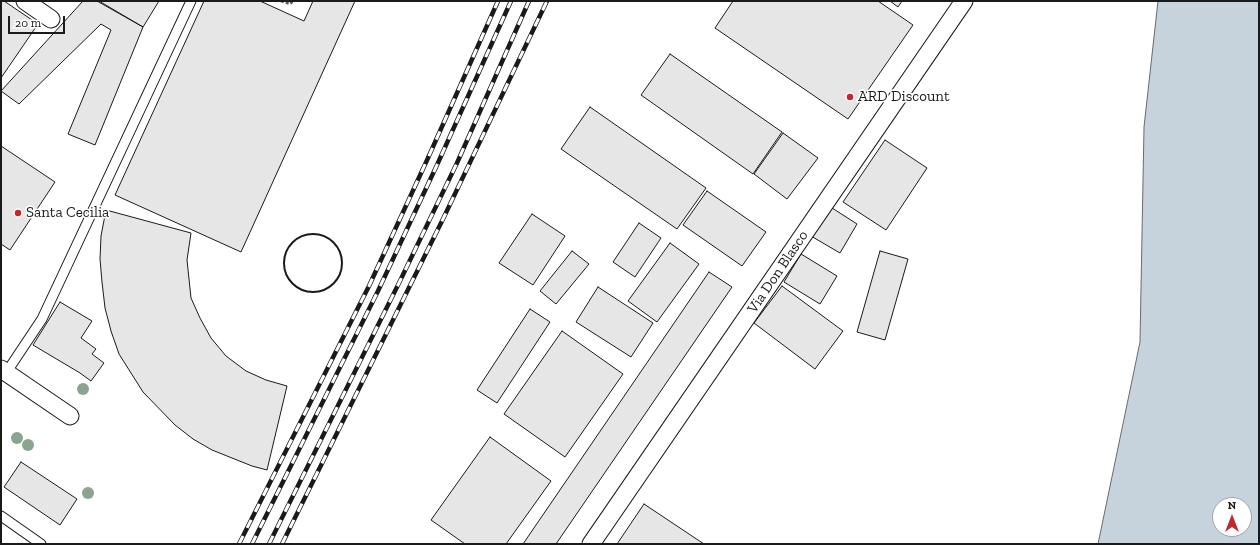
<!DOCTYPE html>
<html>
<head>
<meta charset="utf-8">
<style>
	body { margin:0 }
	#map { position:relative; width:1260px; height:545px; overflow:hidden; background:#fff; font-family:"Zilla Slab",serif }
	canvas { display:block }
	.frame { position:absolute; inset:0; border:2px solid #1a1a1a; pointer-events:none }
	.north { position:absolute; left:1212px; top:497px; width:40px; height:40px; box-sizing:border-box; background:#fff; border:1px solid #a3a3a3; border-radius:50%; rotate:0deg; font-size:11px; font-weight:700; line-height:16px; text-align:center; color:#1a1a1a }
	.north::after { content:''; display:block; margin:auto; width:14px; height:18px; background:#c62828; clip-path:polygon(50% 0,100% 100%,50% 72%,0 100%) }
	.scale { position:absolute; left:8px; top:16px; width:57px; height:18px; box-sizing:border-box; border:2px solid #1a1a1a; border-top:0; padding-left:5px; font-size:12px; line-height:14px; white-space:nowrap; color:#1a1a1a; -webkit-text-stroke:3px #fff; paint-order:stroke }
</style>
</head>
<body>
<div id="map">
<canvas width="1260" height="545"></canvas>
<div class="frame"></div>
<div class="north">N</div>
<div class="scale">20 m</div>
</div>
<script>
const ctx = document.querySelector('canvas').getContext('2d');
ctx.lineJoin = 'round';
function fill(path, color) {
  ctx.fillStyle = color;
  ctx.fill(path, 'evenodd');
}
function toPath(rows) {
  const path = new Path2D();
  for (const r of rows) {
    if (r.length === 3) {
      path.moveTo(r[0] + r[2], r[1]);
      path.arc(r[0], r[1], r[2], 0, 2 * Math.PI);
      continue;
    }
    path.moveTo(r[0], r[1]);
    for (let i = 2; i < r.length; i += 2) path.lineTo(r[i], r[i + 1]);
  }
  return path;
}
function strokePath(path, color, width, dash) {
  ctx.strokeStyle = color;
  ctx.lineWidth = width;
  ctx.lineCap = dash ? 'butt' : 'round';
  ctx.setLineDash(dash || []);
  ctx.stroke(path);
}
function label(font, color, halo, rows, align = 'center') {
  ctx.font = font + ' "Zilla Slab",serif';
  ctx.lineWidth = 3;
  ctx.setLineDash([]);
  ctx.textBaseline = 'middle';
  ctx.strokeStyle = halo;
  ctx.fillStyle = color;
  for (const [text, x, y, turn = 0] of rows) {
    ctx.save();
    ctx.translate(x, y);
    ctx.rotate((+turn || 0) * Math.PI / 180);
    ctx.textAlign = isNaN(turn) ? turn : align;
    if (halo) ctx.strokeText(text, 0, 0);
    ctx.fillText(text, 0, 0);
    ctx.restore();
  }
}
const water = toPath([
	[1158,1,1259,1,1259,544,1098,544,1140,342,1144,127,1158,1],
	[1220,505,1244,505,1244,529,1220,529,1220,505]
]);
fill(water, '#c6d2dc');
strokePath(water, '#6a6a6a', 1);
const building = toPath([
	[1,1,4,1,38,24,1,78,1,1],
	[83,1,97,1,143,27,95,145,68,134,111,30,101,24,19,104,1,91,83,1],
	[99,1,159,1,143,27,99,1],
	[204,1,260,1,304,21,313,1,355,1,241,252,115,195,204,1],
	[733,1,878,1,913,25,848,119,715,28,733,1],
	[890,1,902,1,898,7,890,1],
	[670,54,782,132,753,174,641,95,670,54],
	[590,107,706,188,677,229,561,149,590,107],
	[783,133,818,158,787,199,754,174,783,133],
	[885,140,927,168,886,230,843,202,885,140],
	[1,146,55,182,10,250,1,244,1,146],
	[707,191,766,232,742,266,683,225,707,191],
	[829,206,857,224,840,253,811,236,829,206],
	[106,210,191,233,187,260,191,298,200,318,211,338,226,356,246,371,266,380,287,386,267,470,252,466,212,450,193,439,175,425,143,392,119,354,111,331,105,308,102,282,100,259,101,236,106,210],
	[532,214,565,236,533,285,499,263,532,214],
	[639,223,661,238,635,277,613,262,639,223],
	[670,243,699,264,657,322,628,301,670,243],
	[572,251,589,264,556,304,540,291,572,251],
	[880,251,908,259,885,340,857,332,880,251],
	[801,254,837,276,820,304,784,282,801,254],
	[709,272,732,287,556,544,523,544,709,272],
	[782,286,843,331,815,369,754,323,782,286],
	[598,287,653,323,631,357,576,322,598,287],
	[60,302,92,321,81,338,96,349,92,354,104,363,91,381,80,373,33,345,60,302],
	[530,309,550,322,497,403,477,390,530,309],
	[562,331,623,374,565,457,504,414,562,331],
	[490,437,551,481,506,544,465,544,431,520,490,437],
	[21,462,77,499,60,525,4,487,21,462],
	[644,504,704,544,617,544,644,504]
]);
fill(building, '#e6e6e6');
strokePath(building, '#1a1a1a', 1);
const lane = toPath([
	[6,373,42,319,191,1],
	[1,516,41,544]
]);
const street = toPath([
	[25,1,51,19],
	[1,369,70,416],
	[591,544,964,1]
]);
strokePath(lane, '#1a1a1a', 11);
strokePath(street, '#1a1a1a', 19);
strokePath(toPath([
	[281,1,290,4,293,1]
]), '#5f5f5f', 2.5, [3, 2]);
strokePath(lane, '#fff', 9);
strokePath(street, '#fff', 17);
const rail = toPath([
	[239,544,369,286,428,158,498,1],
	[252,544,378,291,437,165,511,1],
	[269,544,399,283,457,163,529,1],
	[282,544,443,219,547,1]
]);
strokePath(rail, '#1a1a1a', 4.5);
strokePath(rail, '#fff', 3, [9]);
strokePath(toPath([
	[313,263,29]
]), '#1a1a1a', 2);
ctx.fillStyle = '#8aa48f';
for (const [x, y] of [
	[83,389],
	[17,438],
	[28,445],
	[88,493]
]) {
  ctx.beginPath();
  ctx.arc(x, y, 6, 0, 2 * Math.PI);
  ctx.fill();
}
for (const [x, y, r, color] of [
	[850,97,4,"#c62828"],
	[18,213,4,"#c62828"]
]) {
  const dot = new Path2D();
  dot.arc(x, y, r, 0, 2 * Math.PI);
  ctx.fillStyle = color;
  ctx.fill(dot);
  strokePath(dot, '#fff', 1.5);
}
label('15px', '#1a1a1a', '#fff', [
	["ARD Discount",858,97],
	["Santa Cecilia",26,213]
], 'left');
label('15px', '#1a1a1a', '#fff', [
	["Via Don Blasco",778,272,-56]
]);
</script>
</body>
</html>
